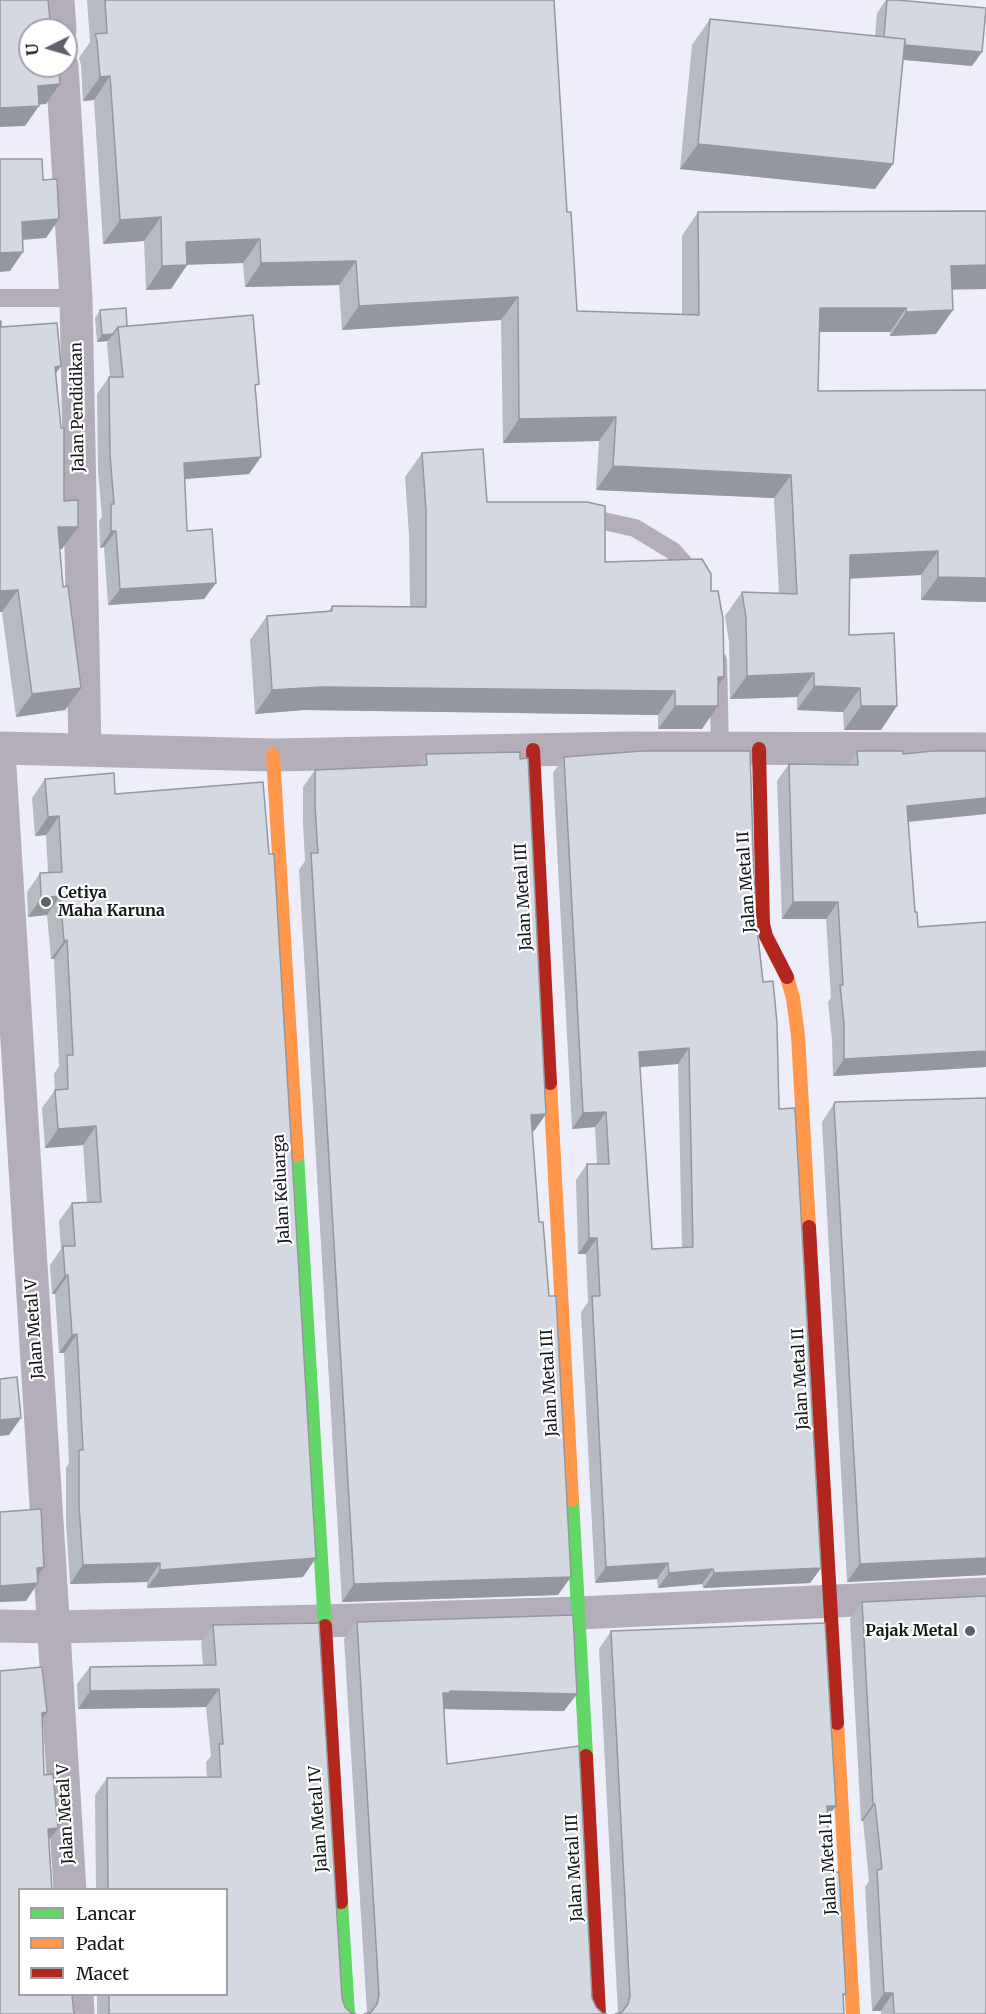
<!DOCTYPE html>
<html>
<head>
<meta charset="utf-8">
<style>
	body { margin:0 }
	#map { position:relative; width:986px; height:2014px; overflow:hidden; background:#edeef9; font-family:Merriweather,serif }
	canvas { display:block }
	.legend { position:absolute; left:18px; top:1888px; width:210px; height:108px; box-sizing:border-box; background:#fff; border:2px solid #a1a1a4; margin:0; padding:8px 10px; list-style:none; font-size:18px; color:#13151b }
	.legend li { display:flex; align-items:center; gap:12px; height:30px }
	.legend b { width:30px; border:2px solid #a1a1a4 }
	.north { position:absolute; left:18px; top:18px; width:60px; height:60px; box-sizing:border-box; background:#fff; border:2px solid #a1a1a4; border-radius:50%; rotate:265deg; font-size:16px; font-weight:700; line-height:24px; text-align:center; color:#13151b }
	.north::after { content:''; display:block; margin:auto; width:21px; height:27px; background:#5f6169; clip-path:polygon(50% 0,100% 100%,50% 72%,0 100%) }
</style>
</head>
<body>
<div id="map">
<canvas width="986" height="2014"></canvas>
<ul class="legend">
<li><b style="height:8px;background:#63d668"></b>Lancar</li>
<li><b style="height:8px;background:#ff974d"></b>Padat</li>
<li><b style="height:8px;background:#b3261e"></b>Macet</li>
</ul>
<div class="north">U</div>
</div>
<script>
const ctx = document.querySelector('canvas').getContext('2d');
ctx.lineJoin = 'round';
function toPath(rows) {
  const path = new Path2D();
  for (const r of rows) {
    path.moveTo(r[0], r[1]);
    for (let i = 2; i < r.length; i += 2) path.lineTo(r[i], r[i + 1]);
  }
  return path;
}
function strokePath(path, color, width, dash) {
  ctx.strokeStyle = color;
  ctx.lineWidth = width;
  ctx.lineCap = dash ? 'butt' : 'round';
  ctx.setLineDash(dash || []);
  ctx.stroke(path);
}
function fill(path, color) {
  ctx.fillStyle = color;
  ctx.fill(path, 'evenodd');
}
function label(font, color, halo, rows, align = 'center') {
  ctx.font = font + ' Merriweather,serif';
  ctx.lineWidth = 4.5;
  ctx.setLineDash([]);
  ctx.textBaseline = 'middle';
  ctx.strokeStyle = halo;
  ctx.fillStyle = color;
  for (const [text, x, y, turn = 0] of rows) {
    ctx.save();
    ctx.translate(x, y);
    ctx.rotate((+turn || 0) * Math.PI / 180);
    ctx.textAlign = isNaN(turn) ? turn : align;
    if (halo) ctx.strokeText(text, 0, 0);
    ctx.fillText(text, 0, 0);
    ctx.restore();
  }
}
strokePath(toPath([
	[0,298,76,298],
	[581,516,635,528,673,551,696,577],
	[718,660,720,748]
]), '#b3aeba', 18);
strokePath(toPath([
	[58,0,60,30],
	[62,66,76,298,85,749],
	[0,748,273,755,629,748,986,749],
	[0,768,70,1890],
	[0,1626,54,1627,324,1621,579,1613,986,1594],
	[77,1994,78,2014]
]), '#b3aeba', 33);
strokePath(toPath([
	[297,1155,325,1626],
	[572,1500,586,1756],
	[341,1902,348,2014]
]), '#63d668', 14);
strokePath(toPath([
	[273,755,297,1155],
	[787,977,793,998,798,1036,809,1227],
	[550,1083,572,1500],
	[837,1723,853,2014]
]), '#ff974d', 14);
strokePath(toPath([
	[759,749,763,924,766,936,787,977],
	[533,750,550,1083],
	[809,1227,837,1723],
	[325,1626,341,1902],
	[586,1756,599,2014]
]), '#b3261e', 14);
fill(toPath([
	[87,0,554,0,567,212,577,311,682,314,682,236,698,212,986,289,952,289,936,334,890,336,890,332,819,332,818,391,986,602,921,600,921,575,850,579,849,635,881,730,844,730,843,712,797,710,797,697,730,699,729,642,725,616,742,592,779,594,774,498,596,490,599,441,503,443,501,320,342,330,339,285,245,287,243,263,187,265,171,289,146,290,144,241,103,244,94,100,83,101,81,65,79,58,90,42],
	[886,0,897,0,972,66,903,60,875,189,680,169,692,45,710,19,875,36,877,13],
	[100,310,127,326,256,390,249,474,184,479,187,531,216,583,204,599,108,605,104,547,100,548,99,521,102,517,98,471,97,394,109,377,110,377,107,343,108,341,97,342,95,318],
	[1,327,61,366,56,373,62,549,60,549,63,587,81,688,65,710,16,717,2,612],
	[422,453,487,502,605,562,711,591,718,685,702,729,658,729,658,715,304,710,255,714,250,640,267,616,328,612,332,606,410,607,409,535,405,477],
	[857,751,903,754,986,751,986,814,908,822,915,912,918,927,986,922,986,1067,833,1076,832,1040,828,1002,831,998,826,919,782,919,777,781,789,764,847,765],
	[426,754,546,1114,534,1131,532,1131,558,1595,342,1602,299,870,305,861,303,823,303,787,315,770,418,766],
	[564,757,755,909,779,1109,821,1568,810,1583,703,1588,702,1584,658,1588,657,1579,595,1583,581,1312,588,1302,586,1254,578,1254,576,1180,587,1164,597,1164,595,1127,572,1129,553,773],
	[678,1064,682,1248,652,1249,640,1067],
	[45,779,115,794,303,1577,147,1588,147,1582,70,1584,66,1523,66,1468,69,1463,64,1353,59,1353,55,1294,52,1294,50,1265,61,1249,59,1221,72,1203,87,1202,83,1145,45,1148,42,1108,55,1090,54,1074,59,1066,54,959,51,959,47,915,28,917,27,892,40,873,48,873,46,835,35,836,32,798],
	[835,1102,986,1575,847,1582,822,1122],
	[862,1602,986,2014,881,2014,881,2011,872,2011,865,1887,869,1881,863,1821,861,1821,850,1619],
	[357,1622,564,1711,444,1709,447,1764,592,1998,596,2007,602,2013,367,2013,344,1639],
	[213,1625,345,2007,351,2013,356,2014,97,2014,97,1995,226,1995,226,1890,96,1890,95,1795,107,1778,207,1777,206,1762,211,1756,206,1707,78,1709,77,1684,90,1667,203,1665,201,1642],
	[611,1631,828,1817,830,1873,846,1994,843,1998,618,2013,599,1649]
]), '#b6bac1');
fill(toPath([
	[883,43,982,52,972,66,873,57],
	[110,76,94,100,83,101,100,77],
	[60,84,46,104,24,106,38,86],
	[39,106,25,126,0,127,0,108],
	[698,144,893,164,875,189,680,169],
	[161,217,144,241,103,244,120,220],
	[59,219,46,238,9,241,22,222],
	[260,239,243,263,170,265,186,242],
	[23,252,10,271,0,272,0,253],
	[356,261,339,285,245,287,261,263],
	[187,265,171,289,146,290,162,266],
	[986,265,986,289,935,290,951,266],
	[518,297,501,320,342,330,359,306],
	[820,308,906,308,890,332,803,332],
	[953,310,936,334,890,336,906,312],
	[113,334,108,341,97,342,102,335],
	[61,366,45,389,55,367],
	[616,417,599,441,503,443,519,419],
	[261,457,249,474,172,480,184,463],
	[613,466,791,475,774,498,596,490],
	[58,527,78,527,62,549,42,549],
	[111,531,116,531,104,547,100,548],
	[938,551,921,575,834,579,850,555],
	[938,577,986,578,986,602,921,600],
	[216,583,204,599,108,605,120,589],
	[18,590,2,612,0,612,0,591],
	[814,673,797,697,730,699,747,676],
	[718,677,724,677,708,700],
	[814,686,860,688,843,712,797,710],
	[321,687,675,691,658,715,304,710,255,714,272,690],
	[81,688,65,710,16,717,32,694],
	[675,706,718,706,702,729,658,729],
	[861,706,897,706,881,730,844,730],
	[986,798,986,814,895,823,907,806],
	[59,816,46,835,35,836,48,817],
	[60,896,47,915,28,917,41,898],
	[793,902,838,902,826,919,782,919],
	[67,940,54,959,51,959,64,941],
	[689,1048,678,1064,628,1068,639,1052],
	[986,1051,986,1067,833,1076,844,1059],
	[606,1112,595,1127,572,1129,583,1113],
	[546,1114,534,1131,518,1132,531,1115],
	[96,1126,83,1145,45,1148,58,1129],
	[589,1238,597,1238,586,1254,578,1254],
	[65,1275,68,1275,55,1294,52,1294],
	[77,1334,64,1353,59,1353,72,1335],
	[21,1418,9,1435,0,1436,0,1420],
	[316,1558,303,1577,147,1588,160,1570],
	[986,1558,986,1575,847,1582,860,1564],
	[160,1563,147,1582,70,1584,83,1565],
	[668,1563,657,1579,595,1583,606,1567],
	[44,1567,33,1583,38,1583,26,1601,0,1602,0,1586,37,1568],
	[821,1568,810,1583,703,1588,714,1573],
	[713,1569,702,1584,658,1588,669,1573],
	[571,1577,558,1595,342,1602,354,1584],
	[219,1689,206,1707,78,1709,90,1691],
	[450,1691,577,1694,564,1711,439,1709,443,1693],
	[47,1712,35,1729,42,1713],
	[873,1804,875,1804,863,1821,861,1821],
	[827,1806,836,1806,823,1823],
	[58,1828,45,1845,48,1829],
	[884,1993,893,1993,881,2011,872,2011]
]), '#94979d');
const building = toPath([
	[0,0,48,0,51,30,30,30,30,66,59,66,60,84,38,86,39,106,0,108,0,0],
	[105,0,554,0,567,212,571,212,577,311,699,315,698,212,986,211,986,265,951,266,953,310,906,312,906,308,820,308,818,391,986,390,986,578,938,577,938,551,850,555,849,635,894,633,897,706,861,706,860,688,814,686,814,673,747,676,746,618,742,592,797,594,791,475,613,466,616,417,519,419,518,297,359,306,356,261,261,263,260,239,186,242,187,265,162,266,161,217,120,220,110,76,100,77,97,41,95,34,107,33,105,0],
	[887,0,897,0,986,8,982,52,905,45,905,39,884,37,887,0],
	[710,19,905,39,893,164,698,144,710,19],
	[0,159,42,159,43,180,57,179,59,219,22,222,23,252,0,253,0,159],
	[126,308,127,326,118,327,113,334,102,335,100,310,126,308],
	[253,315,259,384,255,385,261,457,184,463,187,531,212,529,216,583,120,589,116,531,111,531,111,504,114,504,110,455,109,377,123,377,118,327,253,315],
	[0,321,1,321,1,327,57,323,61,366,55,367,61,428,64,428,64,501,78,500,78,527,58,527,63,587,68,586,81,688,32,694,18,590,0,591,0,321],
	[483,449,487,502,587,502,605,506,605,562,702,559,711,574,711,591,718,591,723,619,724,677,718,677,718,706,675,706,675,691,321,687,272,690,267,616,332,611,332,606,426,607,426,511,422,453,483,449],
	[642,751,750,751,755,909,763,982,773,981,777,1023,779,1109,795,1108,821,1568,714,1573,713,1569,669,1573,668,1563,606,1567,592,1296,600,1296,597,1238,589,1238,587,1164,609,1164,606,1112,583,1113,564,757,642,751],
	[689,1048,693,1247,652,1249,639,1052,689,1048],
	[857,751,903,751,903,754,933,751,986,751,986,798,907,806,915,912,917,912,918,927,986,922,986,1051,844,1059,844,1024,840,985,843,985,838,902,793,902,789,764,858,765,857,751],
	[520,752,520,759,528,758,546,1114,531,1115,539,1222,543,1222,549,1296,556,1296,571,1577,354,1584,311,853,318,853,315,806,315,770,427,765,426,754,520,752],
	[114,773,115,794,263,782,269,854,274,854,316,1558,160,1570,160,1563,83,1565,79,1505,79,1450,83,1450,77,1334,72,1335,68,1275,65,1275,63,1246,75,1246,72,1203,101,1202,96,1126,58,1129,55,1090,68,1089,67,1055,73,1055,67,940,64,941,60,896,41,898,40,873,62,872,59,816,48,817,45,779,114,773],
	[986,1098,986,1558,860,1564,834,1105,835,1102,986,1098],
	[17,1377,21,1418,0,1420,0,1379,17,1377],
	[41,1509,44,1567,37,1568,38,1583,0,1586,0,1512,41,1509],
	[986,1596,986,2014,894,2014,893,1993,884,1993,877,1870,882,1869,875,1804,873,1804,862,1602,986,1596],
	[573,1615,577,1694,450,1691,450,1693,443,1693,447,1764,579,1746,592,1998,596,2007,602,2013,607,2014,364,2014,371,2012,377,2004,379,1995,357,1622,573,1615],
	[319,1623,342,1998,345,2007,351,2013,356,2014,109,2014,109,1995,226,1995,226,1890,108,1890,107,1778,221,1777,219,1744,223,1744,219,1689,90,1691,90,1667,216,1665,213,1625,319,1623],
	[825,1623,836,1806,827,1806,830,1873,839,1872,846,1994,843,1994,844,2014,615,2014,622,2012,628,2004,630,1996,611,1631,825,1623],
	[42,1667,47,1712,42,1713,44,1775,53,1774,58,1828,48,1829,52,1890,20,1890,20,1995,72,1995,74,2014,0,2014,0,1671,42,1667]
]);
fill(building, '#d4d8e0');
strokePath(building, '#94979d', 1.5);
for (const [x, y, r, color] of [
	[46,902,6,"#5f6169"],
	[970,1631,6,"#5f6169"]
]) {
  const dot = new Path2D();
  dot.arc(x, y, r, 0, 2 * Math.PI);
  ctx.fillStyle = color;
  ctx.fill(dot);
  strokePath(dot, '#fff', 2);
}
label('16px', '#13151b', '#fff', [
	["Jalan Pendidikan",78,407,-91],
	["Jalan Metal II",747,882,-94],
	["Jalan Metal III",524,897,-93],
	["Jalan Keluarga",282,1189,-93],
	["Jalan Metal V",35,1329,-94],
	["Jalan Metal II",801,1379,-93],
	["Jalan Metal III",550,1383,-93],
	["Jalan Metal V",66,1814,-93],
	["Jalan Metal IV",319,1819,-94],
	["Jalan Metal II",829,1864,-93],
	["Jalan Metal III",575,1868,-93]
]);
label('bold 16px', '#13151b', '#fff', [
	["Cetiya",58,893],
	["Maha Karuna",58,911],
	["Pajak Metal",958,1631,"right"]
], 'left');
</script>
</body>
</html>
